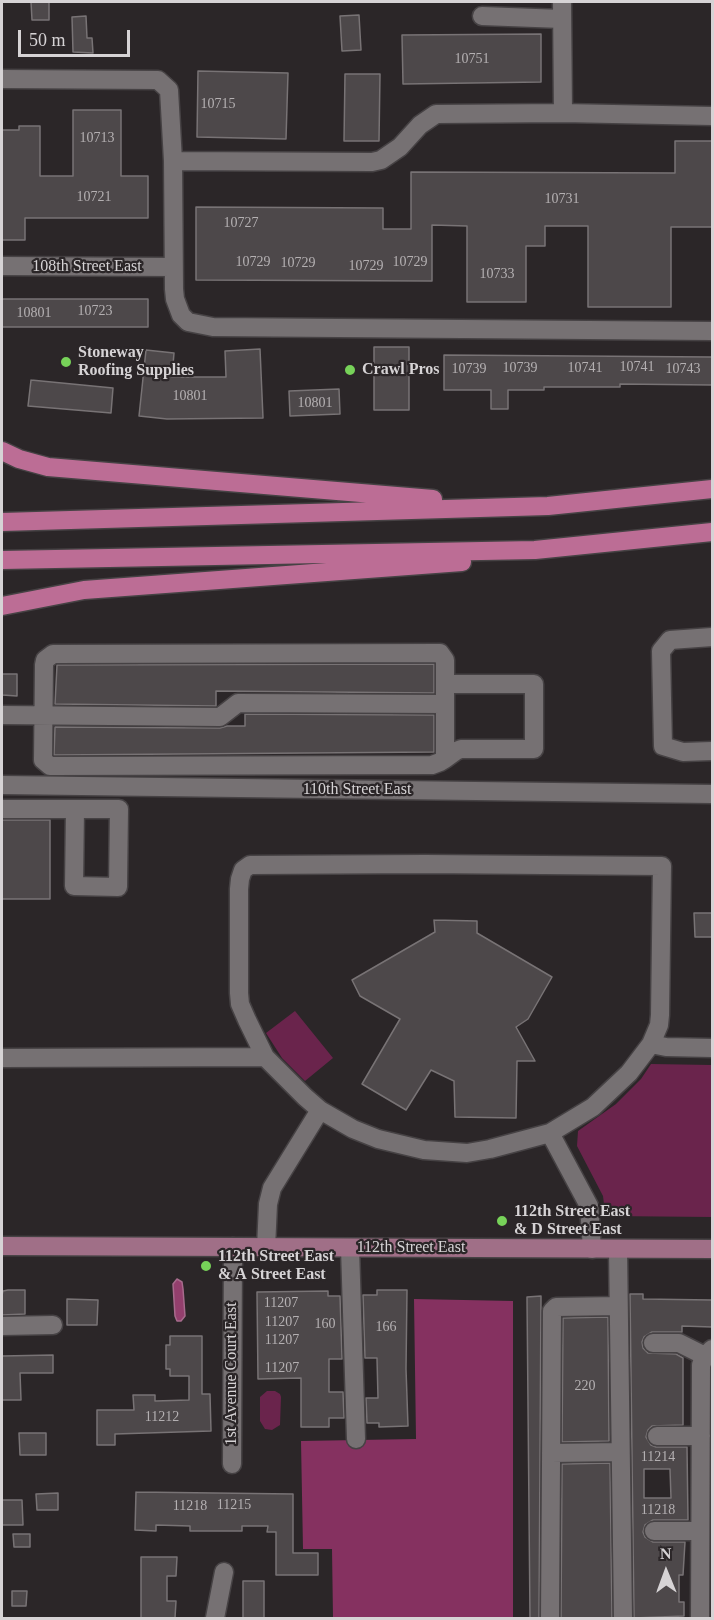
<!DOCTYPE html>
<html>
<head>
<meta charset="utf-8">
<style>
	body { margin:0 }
	#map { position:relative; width:714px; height:1620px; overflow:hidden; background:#2b2628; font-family:Georgia,serif }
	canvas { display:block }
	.frame { position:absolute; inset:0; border:3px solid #d6d3d5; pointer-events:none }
	.north { position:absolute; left:636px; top:1542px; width:60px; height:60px; -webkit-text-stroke:4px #2b2628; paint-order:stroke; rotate:359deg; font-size:16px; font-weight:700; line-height:24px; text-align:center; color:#d6d3d5 }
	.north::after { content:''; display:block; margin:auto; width:21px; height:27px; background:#d6d3d5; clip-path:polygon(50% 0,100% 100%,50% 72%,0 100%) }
	.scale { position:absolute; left:18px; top:30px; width:112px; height:27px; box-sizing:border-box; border:3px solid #d6d3d5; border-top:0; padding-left:8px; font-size:18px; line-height:21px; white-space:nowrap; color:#d6d3d5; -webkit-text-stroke:4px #2b2628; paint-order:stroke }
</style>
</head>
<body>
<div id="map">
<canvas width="714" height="1620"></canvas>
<div class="frame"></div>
<div class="north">N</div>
<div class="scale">50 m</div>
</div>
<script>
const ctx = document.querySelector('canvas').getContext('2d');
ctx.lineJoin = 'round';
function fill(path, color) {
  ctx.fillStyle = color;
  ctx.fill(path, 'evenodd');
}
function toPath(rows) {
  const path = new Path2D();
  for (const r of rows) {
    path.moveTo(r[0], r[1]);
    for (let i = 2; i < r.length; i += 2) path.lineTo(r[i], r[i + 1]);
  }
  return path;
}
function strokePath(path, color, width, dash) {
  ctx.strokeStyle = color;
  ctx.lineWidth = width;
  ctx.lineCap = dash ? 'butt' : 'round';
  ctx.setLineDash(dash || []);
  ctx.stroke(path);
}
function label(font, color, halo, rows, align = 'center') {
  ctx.font = font + ' Georgia,serif';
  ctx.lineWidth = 4.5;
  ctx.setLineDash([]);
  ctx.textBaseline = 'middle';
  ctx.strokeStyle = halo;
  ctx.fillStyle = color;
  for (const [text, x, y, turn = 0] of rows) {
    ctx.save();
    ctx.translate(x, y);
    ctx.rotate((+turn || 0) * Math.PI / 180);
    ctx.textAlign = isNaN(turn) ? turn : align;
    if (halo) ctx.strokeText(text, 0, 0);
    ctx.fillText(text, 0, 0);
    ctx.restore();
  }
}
fill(toPath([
	[295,1011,333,1058,305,1081,282,1058,266,1033],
	[651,1064,712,1065,712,1217,607,1216,605,1212,603,1196,577,1146,578,1131,616,1104,641,1079],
	[267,1391,275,1391,280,1394,281,1397,280,1425,272,1430,265,1429,260,1421,260,1397]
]), '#6a244c');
fill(toPath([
	[414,1299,513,1301,513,1618,333,1618,332,1549,303,1549,301,1441,416,1439]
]), '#853160');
const water = toPath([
	[177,1279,182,1282,183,1289,185,1316,181,1321,177,1321,175,1316,173,1284,177,1279]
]);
fill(water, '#933f6d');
strokePath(water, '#a76b8c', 1.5);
const building = toPath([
	[31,2,49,2,49,20,32,20,31,2],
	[359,15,361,50,342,51,340,16,359,15],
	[86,16,87,38,92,38,93,53,73,52,72,17,86,16],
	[541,34,541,82,403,84,402,35,541,34],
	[198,71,288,73,286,139,197,137,198,71],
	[345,74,380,74,379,141,344,141,345,74],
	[73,110,121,110,121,176,148,176,148,218,25,218,25,240,2,240,2,130,19,130,19,126,40,126,40,176,73,176,73,110],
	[675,141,712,141,712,227,671,227,671,307,588,307,588,226,545,226,545,246,526,246,526,302,467,302,467,226,432,225,432,281,196,280,196,207,383,208,383,229,411,229,411,172,675,173,675,141],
	[2,299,148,299,148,327,2,327,2,299],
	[374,347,409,347,409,410,374,410,374,347],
	[260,349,263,418,167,419,139,416,146,350,174,353,172,377,226,377,225,351,260,349],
	[444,355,712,357,712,385,620,384,620,387,544,387,544,390,508,390,508,409,491,409,491,390,444,390,444,355],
	[31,380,113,388,111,413,28,406,31,380],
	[339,389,340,414,290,416,289,391,339,389],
	[434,664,434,693,216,691,216,706,55,704,57,665,434,664],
	[2,674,17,674,17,696,2,695,2,674],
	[245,714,434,715,434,752,54,755,55,727,220,728,227,726,245,726,245,714],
	[2,820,50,820,50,899,2,899,2,820],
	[694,913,712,913,712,937,695,937,694,913],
	[434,920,477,921,477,933,552,977,528,1019,516,1027,535,1061,517,1061,516,1118,455,1117,454,1081,431,1070,406,1110,362,1084,400,1019,360,996,352,980,435,932,434,920],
	[8,1290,25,1290,25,1314,2,1315,2,1295,3,1291,8,1290],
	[377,1290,407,1290,406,1369,408,1426,379,1427,379,1423,367,1423,366,1398,378,1398,377,1358,365,1358,363,1295,377,1295,377,1290],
	[328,1291,328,1296,340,1296,342,1359,329,1359,329,1392,343,1392,344,1418,329,1418,329,1427,301,1427,301,1378,258,1379,257,1292,328,1291],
	[630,1294,643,1294,643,1299,712,1300,712,1327,682,1326,682,1332,652,1332,644,1337,642,1342,643,1348,648,1353,676,1354,683,1358,683,1425,652,1426,648,1430,646,1437,651,1445,656,1447,687,1447,688,1520,653,1520,645,1525,643,1532,645,1537,653,1542,685,1542,683,1575,679,1575,679,1602,684,1602,684,1616,634,1618,630,1294],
	[644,1469,670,1469,671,1498,644,1498,644,1469],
	[541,1296,539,1618,530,1618,527,1297,541,1296],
	[67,1299,98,1300,97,1325,67,1325,67,1299],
	[608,1317,609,1441,562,1442,563,1318,608,1317],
	[170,1336,202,1336,202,1394,210,1394,211,1431,115,1434,115,1445,97,1445,97,1410,134,1410,133,1395,155,1395,155,1401,189,1400,189,1376,170,1376,170,1369,166,1369,166,1345,170,1345,170,1336],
	[53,1355,53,1373,20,1373,21,1400,2,1400,2,1356,53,1355],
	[19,1433,46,1433,46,1455,20,1455,19,1433],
	[610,1463,612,1618,561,1618,562,1464,610,1463],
	[136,1492,293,1494,293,1553,318,1553,318,1575,276,1575,276,1532,267,1532,268,1526,242,1526,242,1531,190,1531,190,1526,156,1525,156,1531,135,1530,136,1492],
	[58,1493,58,1510,37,1510,36,1494,58,1493],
	[2,1500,22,1500,23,1525,2,1525,2,1500],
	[13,1534,30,1534,30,1547,14,1547,13,1534],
	[141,1557,177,1557,176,1576,167,1576,167,1601,176,1601,175,1618,141,1618,141,1557],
	[243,1581,264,1581,264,1618,243,1618,243,1581],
	[12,1591,27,1591,26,1606,12,1606,12,1591]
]);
fill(building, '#4d484a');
strokePath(building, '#787375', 1.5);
const minor = toPath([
	[562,2,563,113],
	[482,16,562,19],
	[2,79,158,80,169,90,173,161,174,289,175,299,181,315,188,322,213,327,712,331],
	[173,161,372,162,381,160,400,147,420,125,436,114,563,113,712,116],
	[2,266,173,267],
	[712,637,670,640,661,651,663,746,683,752,712,751],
	[2,715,220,717,238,703,445,704],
	[445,759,445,660,440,653,53,654,45,660,44,665,43,760,50,766,432,765,440,762,445,759,456,751,461,749,534,749,534,684,445,684],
	[2,785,712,794],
	[2,809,119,809,118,887,74,886,75,809],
	[425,864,662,866,660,1015,659,1025,651,1044,629,1073,593,1107,550,1133,490,1149,467,1153,424,1150,378,1139,353,1129,320,1110,305,1097,265,1057,247,1020,240,1004,239,993,239,889,240,879,243,870,250,865,425,864],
	[651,1044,666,1047,712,1048],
	[2,1058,265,1057],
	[550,1133,589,1206,592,1249],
	[266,1248,268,1204,272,1188,320,1110],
	[350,1248,356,1439],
	[618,1249,623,1618],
	[2,1326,53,1325],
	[653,1343,679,1343,705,1356],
	[657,1436,701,1436],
	[551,1453,620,1452],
	[232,1464,233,1247],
	[654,1531,700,1531],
	[215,1618,224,1572],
	[550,1618,552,1311,556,1307,618,1306],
	[700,1618,701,1365,705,1356,712,1349]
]);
const major = toPath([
	[2,1246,712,1249]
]);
const highway = toPath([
	[2,451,19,459,48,467,433,499],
	[2,522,548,506,712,489],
	[2,560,535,550,712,532],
	[2,606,84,590,462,562]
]);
strokePath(minor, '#464244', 21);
strokePath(major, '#464244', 21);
strokePath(highway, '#464244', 21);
strokePath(minor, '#767173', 18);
strokePath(major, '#a06f87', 18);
strokePath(highway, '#bc6d95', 18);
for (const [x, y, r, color] of [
	[66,362,6,"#77d259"],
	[350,370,6,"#77d259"],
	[502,1221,6,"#77d259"],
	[206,1266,6,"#77d259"]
]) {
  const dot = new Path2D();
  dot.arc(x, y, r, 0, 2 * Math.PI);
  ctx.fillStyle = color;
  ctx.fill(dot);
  strokePath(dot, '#2b2628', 2);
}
label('14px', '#b4b0b2', null, [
	["10751",472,59],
	["10715",218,104],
	["10713",97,138],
	["10721",94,197],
	["10731",562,199],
	["10727",241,223],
	["10729",253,262],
	["10729",410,262],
	["10729",298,263],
	["10729",366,266],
	["10733",497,274],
	["10723",95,311],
	["10801",34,313],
	["10741",637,367],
	["10739",520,368],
	["10741",585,368],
	["10739",469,369],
	["10743",683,369],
	["10801",190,396],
	["10801",315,403],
	["11207",281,1303],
	["11207",282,1322],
	["160",325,1324],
	["166",386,1327],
	["11207",282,1340],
	["11207",282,1368],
	["220",585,1386],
	["11212",162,1417],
	["11214",658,1457],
	["11215",234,1505],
	["11218",190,1506],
	["11218",658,1510]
]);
label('16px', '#d6d3d5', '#2b2628', [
	["108th Street East",87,267],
	["110th Street East",357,790],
	["112th Street East",411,1248],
	["1st Avenue Court East",232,1374,-90]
]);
label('bold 16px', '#d6d3d5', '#2b2628', [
	["Stoneway",78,353],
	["Roofing Supplies",78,371],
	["Crawl Pros",362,370],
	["112th Street East",514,1212],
	["& D Street East",514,1230],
	["112th Street East",218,1257],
	["& A Street East",218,1275]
], 'left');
</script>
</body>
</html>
